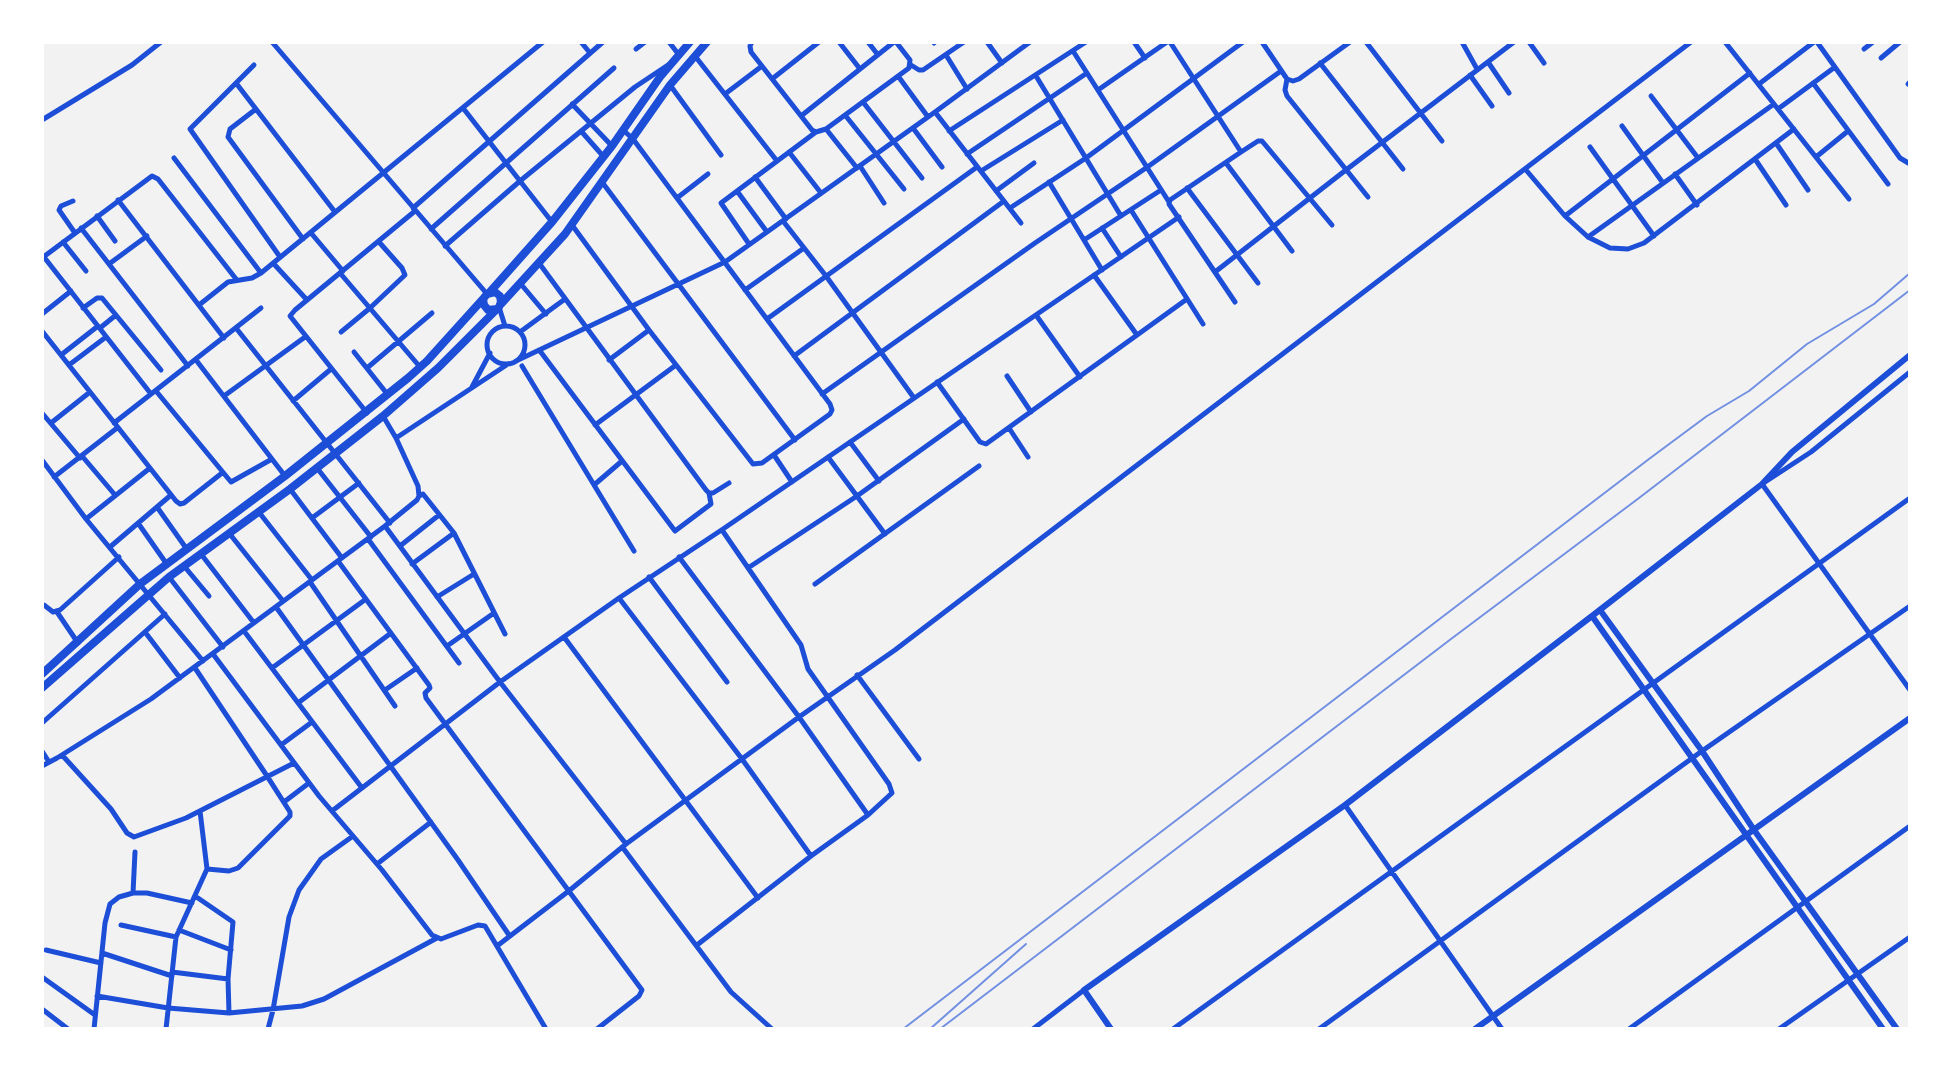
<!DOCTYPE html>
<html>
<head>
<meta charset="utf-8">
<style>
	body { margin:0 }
	#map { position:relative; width:1952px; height:1071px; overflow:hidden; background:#f2f2f2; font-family:Roboto,sans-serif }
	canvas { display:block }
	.frame { position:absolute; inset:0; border:44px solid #fff; pointer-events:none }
</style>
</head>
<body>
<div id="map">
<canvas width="1952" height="1071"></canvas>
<div class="frame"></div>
</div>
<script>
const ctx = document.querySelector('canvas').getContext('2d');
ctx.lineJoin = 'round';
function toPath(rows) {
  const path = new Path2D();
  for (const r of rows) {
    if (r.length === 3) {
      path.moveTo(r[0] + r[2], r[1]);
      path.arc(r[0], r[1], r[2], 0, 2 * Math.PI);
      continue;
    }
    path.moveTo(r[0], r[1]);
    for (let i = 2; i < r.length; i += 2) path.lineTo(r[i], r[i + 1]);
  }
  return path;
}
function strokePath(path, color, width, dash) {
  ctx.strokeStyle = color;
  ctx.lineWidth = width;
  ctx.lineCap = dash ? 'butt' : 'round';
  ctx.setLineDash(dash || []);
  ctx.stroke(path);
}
strokePath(toPath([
	[272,42,487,294],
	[581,42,590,53],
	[669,42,679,55],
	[752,42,750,46,751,52,812,130,816,132,826,129,909,68,910,60,896,42],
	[839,42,860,69],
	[868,42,878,55],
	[987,42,1002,63],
	[1134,42,1145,58],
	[1170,42,1241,152],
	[1262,42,1287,79,1293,81,1299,79,1350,42],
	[1366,42,1442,141],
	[1462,42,1477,69],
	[1529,42,1544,63],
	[1725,42,1849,199],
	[1817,42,1900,158,1910,164],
	[934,43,935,42],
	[636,49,645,42],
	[1864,49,1873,42],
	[1073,51,1169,202],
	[946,55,967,89],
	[695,56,777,161],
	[1881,58,1900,42],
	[1488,62,1509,93],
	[1320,63,1403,169],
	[254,65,190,129,280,257],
	[911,65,919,70,923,70,964,42],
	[1470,75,1492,106],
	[898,76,928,117],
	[1036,76,1121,216],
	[772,79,819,42],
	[1287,79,1285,90,1287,96,1368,197],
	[236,83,335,212],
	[1813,83,1888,184],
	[1759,84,1814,42],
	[1908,84,1910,82],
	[670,85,721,155],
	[1098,90,1167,42],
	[725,94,762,66],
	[1651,96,1698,158],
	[863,102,922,178],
	[572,104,612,146],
	[463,108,552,222],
	[256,109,230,129,228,137,303,239],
	[1778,109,1835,67],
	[935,112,1021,223],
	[845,115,904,189],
	[801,116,894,42],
	[42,120,132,65,161,42],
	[1622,126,1663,183],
	[913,128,942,167],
	[826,129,857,168],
	[581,131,603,156],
	[949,131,1086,42],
	[1776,143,1808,190],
	[1590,147,1654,236],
	[789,152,821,193],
	[967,154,1087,73],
	[1816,157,1848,131],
	[174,158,261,273],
	[1755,159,1786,205],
	[1226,163,1292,251],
	[860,166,884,203],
	[1526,170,1565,216,1588,237,1610,248,1628,249,1644,243,1794,129],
	[981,171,1063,120],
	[1675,174,1697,205],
	[755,177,786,219],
	[602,182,795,440],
	[1049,182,1102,270],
	[1187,188,1258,283],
	[737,191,767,232],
	[996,191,1034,163],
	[677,198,708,174],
	[118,200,224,338],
	[73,201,61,206,59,210,75,233],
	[413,208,603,42],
	[1010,208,1086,158,1243,42],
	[1131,210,1203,324],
	[97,216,115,241],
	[1565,216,1750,73],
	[783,221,826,276,914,398],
	[572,225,649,330,753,464,762,463,830,414,832,410,830,404,633,139,623,130],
	[81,228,188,366],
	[1102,228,1121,257],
	[431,229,614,68],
	[311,233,343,271],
	[1588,237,1774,104],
	[1084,240,1161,190],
	[63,242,86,271],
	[749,244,721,203,816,132],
	[445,246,520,181,635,87,668,65],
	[44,257,151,394],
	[42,258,152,176,158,179,236,279],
	[273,263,307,300],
	[539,263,706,490,709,493,713,493,729,483],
	[109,264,147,236],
	[1215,272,1342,173,1514,42],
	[340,273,420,367],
	[1094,275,1137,335],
	[520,283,546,314],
	[745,290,804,248],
	[1235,302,1169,204,1170,200,1241,152,1258,141,1262,141,1332,225],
	[199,305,228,282,252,278,261,273,543,42],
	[499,307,505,326],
	[83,308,97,298,102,298,161,370],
	[42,314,71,291],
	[1036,315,1080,377],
	[767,319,977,167],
	[506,345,19],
	[100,328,116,315],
	[236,328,390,523],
	[42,331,176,501,180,504,184,503,222,473],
	[341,332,370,308,405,275,402,268,379,242],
	[520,332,565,299],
	[540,351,675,531,711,504,709,493],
	[354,352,388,395],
	[61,355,98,326],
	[794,356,1004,201],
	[196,360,285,476],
	[609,360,649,330],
	[516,361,725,262,935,112,1030,42],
	[69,365,106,337],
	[522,366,634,551],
	[367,368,432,313],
	[1910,372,1811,452,1762,484,1910,690],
	[1007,376,1031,412],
	[937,382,980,442,986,444,1187,299],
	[472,387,490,353],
	[156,391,231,482,272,459],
	[822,394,1035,243,1146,168,1281,71],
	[224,396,305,337],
	[293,401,331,369],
	[42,413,80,458],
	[367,413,290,316,295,310,415,211],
	[51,423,90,392],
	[114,423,261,308],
	[595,425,676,365],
	[1009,428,1028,457],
	[396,438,508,364],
	[850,442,879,481],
	[774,455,792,482],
	[82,456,115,495],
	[828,457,885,534],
	[42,460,86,519,203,661],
	[317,468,371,537],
	[54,477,117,428],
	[594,485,622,461],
	[290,489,342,558],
	[419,496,423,494,454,533,505,634],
	[157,507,186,548],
	[258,511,312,580],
	[312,518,359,483],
	[86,519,150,468],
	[138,523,166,563],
	[385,526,500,682,626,844],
	[229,533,283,601],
	[368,539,459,663],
	[400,546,439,515],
	[110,547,171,495],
	[201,554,254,623],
	[679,557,799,717,868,815],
	[338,561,429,685,430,688,425,693,426,698,642,990,639,996,597,1029],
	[412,564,454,533],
	[184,566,209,596],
	[748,568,857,496,964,419],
	[169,577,223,647],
	[649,577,727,682],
	[310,582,395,706],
	[815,584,979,466],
	[437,597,474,574],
	[619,598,742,759,811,856],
	[42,606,44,605,53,612,60,610,119,557],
	[276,607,458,860,509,935],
	[57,612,78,643],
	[244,631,362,788],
	[145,632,180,678],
	[564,637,758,898],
	[447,646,494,613],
	[213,654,319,796,382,870,432,935,441,939,478,925,485,926,546,1029],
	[195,668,267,776,290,812,290,816,238,868,229,871,207,869],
	[272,668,366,599],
	[857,675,919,759],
	[385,690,417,668],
	[298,703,391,633],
	[42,723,165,614],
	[281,745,312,722],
	[42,751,49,762],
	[62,755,111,809,127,833,134,837,186,818,294,763],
	[42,766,57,758,151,699,385,526,417,500,419,496,418,486,396,438,383,416],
	[284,802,309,783],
	[1345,805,1502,1029],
	[332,811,500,682,619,598,723,529,1179,217],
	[623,848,731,992,772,1029],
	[377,864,431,822],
	[133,893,135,852],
	[195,896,233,922,228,979,229,1013],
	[121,925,176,937],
	[179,930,231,950],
	[697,945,811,856,868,815,892,793,889,784,808,669,801,645,722,530],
	[497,946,570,890,626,844,799,717,895,650,1691,42],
	[46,950,101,963],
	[102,953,172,976],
	[172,972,228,979],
	[42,977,95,1015],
	[97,996,168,1008,229,1013,302,1006,324,999,437,938],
	[42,1009,68,1029],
	[94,1029,105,923,110,904,119,897,133,893,147,893,192,903],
	[166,1029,176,937,207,869,200,811],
	[268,1029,273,1010,289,917,299,890,321,859,353,836],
	[1033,1029,1084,990],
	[1173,1029,1910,498],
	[1319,1029,1702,751,1910,606],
	[1629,1029,1910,826],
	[1779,1029,1910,937]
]), '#1d4ed8', 5);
strokePath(toPath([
	[1600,610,1702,751,1754,830,1897,1029],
	[1592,616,1883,1029],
	[1111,1029,1084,990,1345,805,1592,616,1762,484,1792,452,1910,355],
	[1475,1029,1910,718]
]), '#1d4ed8', 6);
strokePath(toPath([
	[489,293,552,222,612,146,660,77,690,42],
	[501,304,565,234,670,85,707,42],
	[42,674,140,584,285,476,408,378,427,361,483,299],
	[42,688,169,577,290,489,383,416,438,368,499,307,501,302,500,296,495,292,487,294,483,299,484,305,488,310,497,309]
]), '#1d4ed8', 8);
strokePath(toPath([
	[903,1029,1649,459,1707,416,1749,391,1807,344,1874,304,1910,273],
	[930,1029,1026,944],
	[940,1029,1451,639,1639,498,1910,290]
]), '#7290e2', 2);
</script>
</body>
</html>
